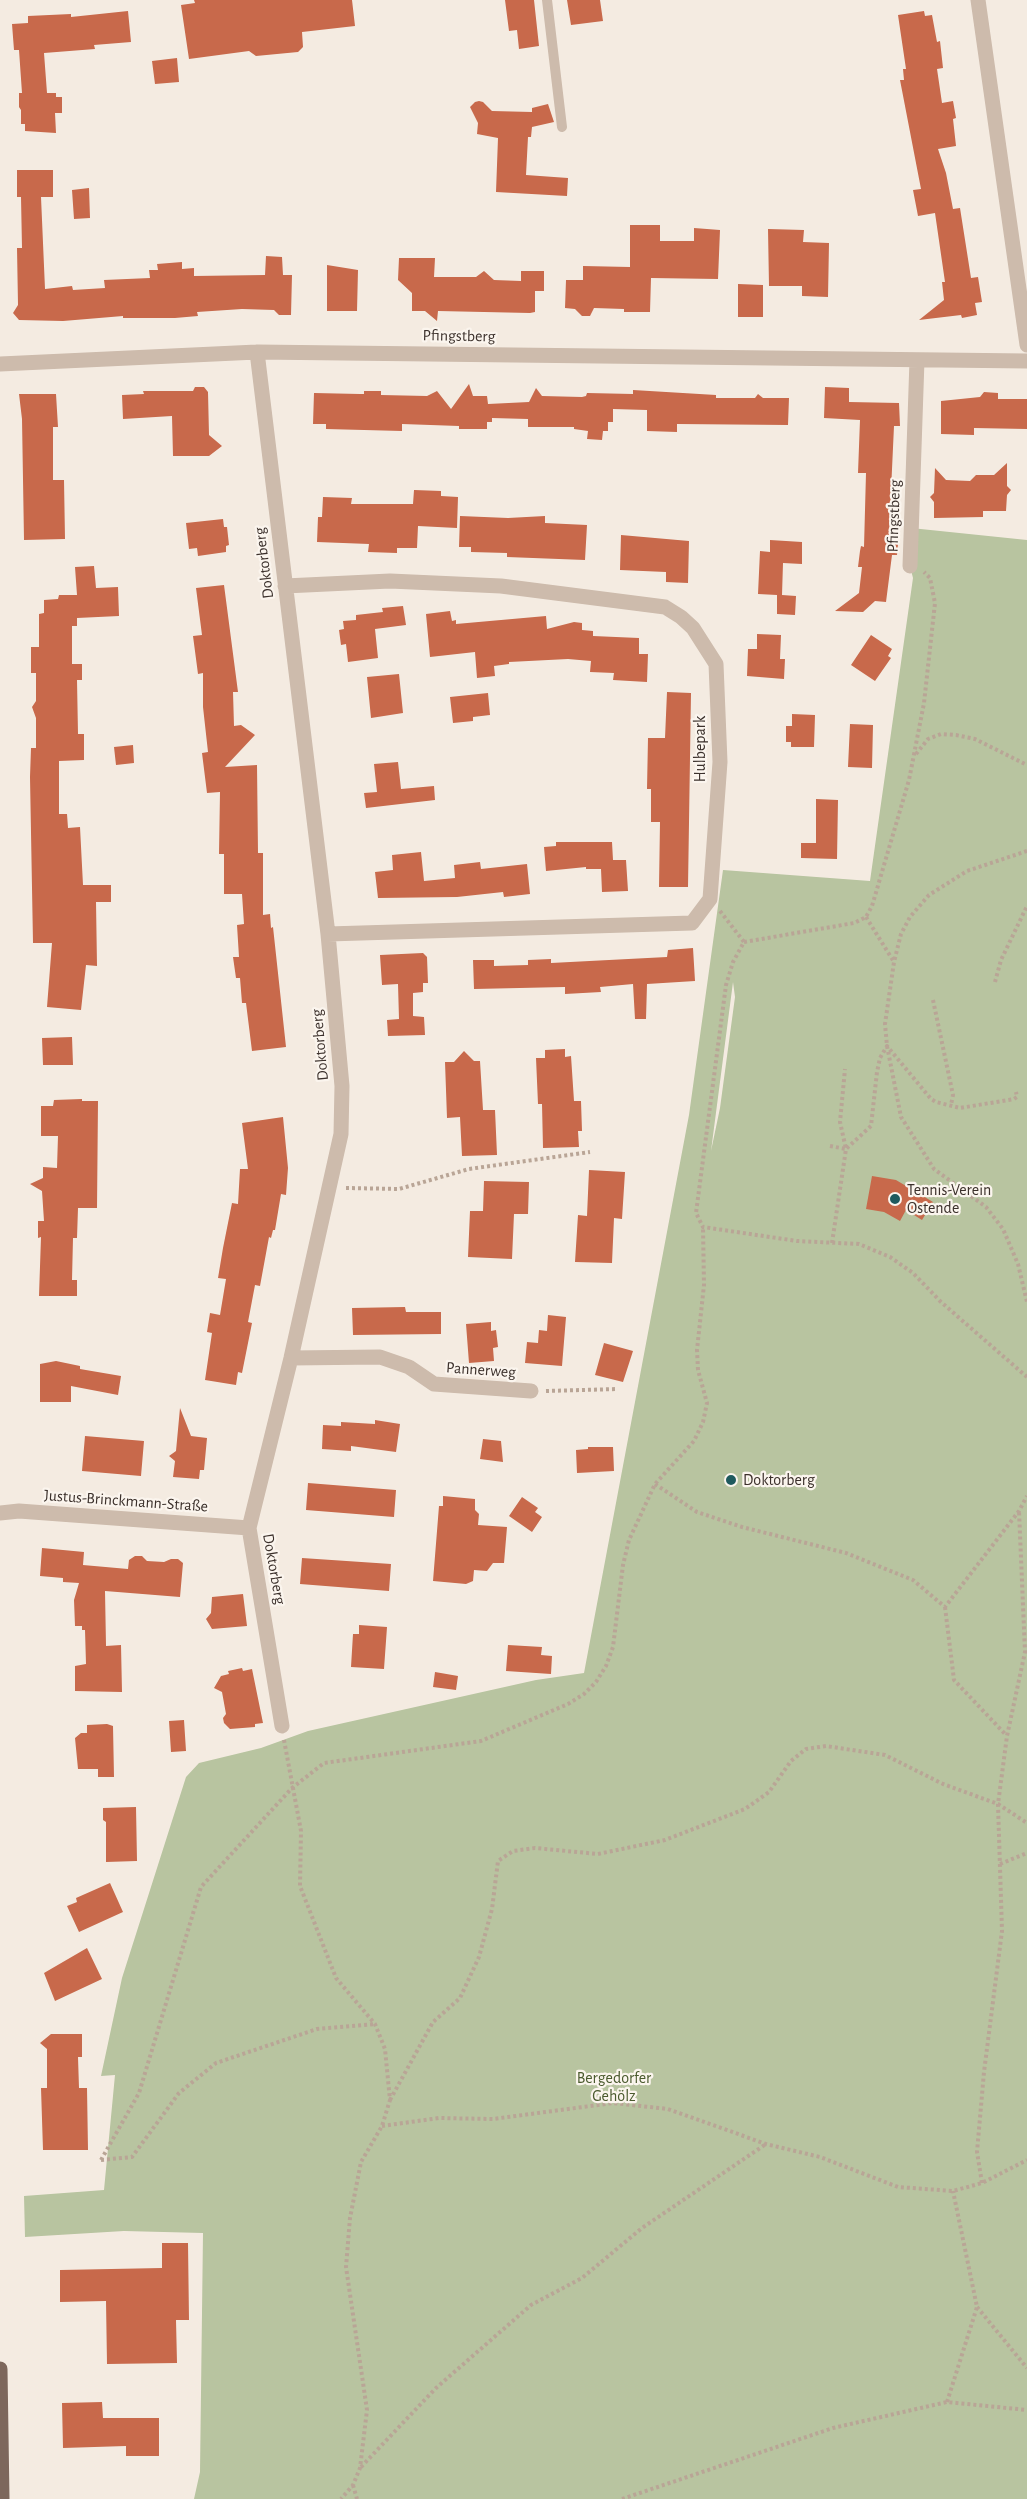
<!DOCTYPE html>
<html>
<head>
<meta charset="utf-8">
<style>
	body { margin:0 }
	canvas { display:block; background:#f4ebe1 }
</style>
</head>
<body>
<canvas width="1027" height="2499"></canvas>
<script>
const ctx = document.querySelector('canvas').getContext('2d');
ctx.lineJoin = 'round';
function fill(path, color) {
  ctx.fillStyle = color;
  ctx.fill(path, 'evenodd');
}
function toPath(rows) {
  const path = new Path2D();
  for (const r of rows) {
    path.moveTo(r[0], r[1]);
    for (let i = 2; i < r.length; i += 2) path.lineTo(r[i], r[i + 1]);
  }
  return path;
}
function strokePath(path, color, width, dash) {
  ctx.strokeStyle = color;
  ctx.lineWidth = width;
  ctx.lineCap = dash ? 'butt' : 'round';
  ctx.setLineDash(dash || []);
  ctx.stroke(path);
}
function label(font, color, halo, rows, align = 'center') {
  ctx.font = font + ' "Alegreya Sans",sans-serif';
  ctx.lineWidth = 4.5;
  ctx.setLineDash([]);
  ctx.textBaseline = 'middle';
  ctx.strokeStyle = halo;
  ctx.fillStyle = color;
  for (const [text, x, y, turn = 0] of rows) {
    ctx.save();
    ctx.translate(x, y);
    ctx.rotate((+turn || 0) * Math.PI / 180);
    ctx.textAlign = isNaN(turn) ? turn : align;
    if (halo) ctx.strokeText(text, 0, 0);
    ctx.fillText(text, 0, 0);
    ctx.restore();
  }
}
fill(toPath([
	[911,528,1027,540,1027,2499,194,2499,200,2472,203,2233,124,2231,25,2237,24,2196,104,2190,115,2075,101,2076,122,1978,186,1777,199,1763,261,1748,308,1731,536,1680,584,1673,689,1115,723,870,870,881,913,578,910,566],
	[733,982,735,997,720,1108,711,1151]
]), '#b8c4a0');
fill(toPath([
	[194,0,352,0,355,26,302,32,303,47,298,52,256,56,249,51,189,59,181,5,195,3],
	[505,0,534,0,539,46,519,49,517,30,509,31],
	[567,0,600,0,603,21,571,25],
	[128,11,131,42,94,45,95,49,44,53,47,93,56,93,56,97,62,97,62,113,55,113,56,133,25,131,25,124,21,124,21,110,19,107,19,93,22,93,19,50,14,50,12,24,28,23,28,16,71,14,71,17],
	[924,11,925,16,932,15,937,42,940,41,943,68,937,69,942,103,953,101,956,118,953,119,956,146,938,149,946,173,953,209,960,208,971,278,978,277,982,302,975,303,977,315,962,318,961,315,919,320,944,300,942,282,945,282,935,213,918,216,913,190,921,189,900,80,904,80,903,69,906,69,898,15],
	[177,58,179,82,155,84,152,61],
	[479,101,483,102,492,111,532,112,532,108,548,104,554,122,532,127,531,137,528,137,526,175,568,178,567,196,496,192,498,138,477,134,478,123,470,107,475,102],
	[17,170,53,170,53,197,41,197,45,289,72,286,73,290,105,288,104,280,150,278,149,270,158,270,157,264,182,262,182,269,194,268,194,276,265,275,266,256,282,257,283,275,292,275,291,315,279,315,274,310,242,309,197,312,198,316,175,318,123,318,123,316,63,321,19,320,13,313,18,305,17,248,22,248,21,197,17,197],
	[89,188,90,218,74,219,72,190],
	[630,225,660,225,660,241,694,241,694,228,720,230,718,279,651,278,650,312,624,312,624,309,594,308,590,316,582,316,575,309,565,308,566,280,583,280,583,266,630,267],
	[768,229,804,230,803,242,829,243,828,297,802,296,802,286,769,286],
	[399,258,435,258,434,277,476,277,484,271,494,280,521,281,521,271,544,271,544,291,535,291,535,312,530,313,438,311,437,321,425,311,412,311,412,293,398,280],
	[327,265,358,270,357,311,327,311],
	[738,284,763,285,763,317,738,317],
	[469,384,473,396,487,396,488,404,529,402,536,388,542,396,582,397,586,396,587,393,633,394,633,390,716,395,716,398,755,398,758,394,763,398,789,398,788,425,677,424,677,432,647,431,647,410,613,409,613,422,608,422,608,431,603,431,602,440,587,439,588,431,574,429,574,427,528,427,528,419,492,418,492,422,487,422,487,429,459,429,459,426,402,424,402,431,326,429,326,424,313,424,314,393,360,394,364,394,364,391,381,391,381,395,427,396,437,391,451,409],
	[195,387,204,387,208,392,209,435,222,446,209,456,173,456,172,416,123,419,122,395,144,394,143,391,193,391],
	[825,387,849,388,849,402,899,403,900,426,894,426,889,534,899,534,897,555,892,555,886,602,875,601,863,612,835,611,859,593,862,567,858,567,860,551,861,546,864,547,866,473,858,473,860,420,824,418],
	[984,392,998,393,998,399,1027,399,1027,429,974,428,974,435,941,434,941,401,980,397],
	[19,394,56,394,58,427,53,427,53,480,64,480,65,539,24,540,22,419],
	[1007,463,1007,486,1011,490,1007,495,1006,511,983,511,983,517,934,518,934,502,930,497,934,493,935,468,946,480,970,481,976,475,994,475],
	[414,490,441,491,441,496,458,497,457,528,418,526,417,548,397,548,397,553,368,552,369,544,317,542,318,517,322,517,323,497,352,498,351,504,413,504],
	[460,516,508,518,545,516,545,523,587,525,585,560,507,557,507,553,471,552,471,547,459,547],
	[223,519,224,527,227,527,229,545,226,546,226,552,198,556,197,548,189,549,186,523],
	[621,535,689,541,688,583,666,582,666,572,620,570],
	[770,540,802,542,802,564,783,563,782,595,796,596,795,615,777,614,777,595,758,594,760,551,770,552],
	[94,566,96,588,118,587,119,616,77,618,77,626,72,626,72,664,82,664,82,680,77,680,78,734,84,734,84,760,59,761,59,814,67,814,68,828,80,827,83,885,111,885,111,902,96,902,97,966,86,965,81,1010,47,1007,52,943,33,943,30,777,31,748,36,748,36,718,32,707,36,701,36,673,31,673,31,647,39,647,39,614,44,613,44,600,58,599,59,595,77,595,75,567],
	[224,585,238,692,233,692,234,726,241,725,255,735,225,767,257,765,258,853,263,853,263,915,270,914,271,928,273,927,286,1047,252,1051,246,1003,242,1003,240,978,236,978,233,957,239,957,237,925,244,924,242,894,224,894,224,854,219,854,220,792,207,793,202,753,208,752,203,707,203,673,198,674,193,636,202,635,196,588],
	[403,606,406,625,375,629,378,658,348,662,346,644,341,645,339,630,344,629,343,621,356,620,356,615,383,612,382,608],
	[450,611,452,621,456,620,456,624,546,616,547,629,574,622,582,623,582,630,593,631,593,636,639,638,639,654,648,654,647,682,613,680,614,673,590,672,591,661,568,659,509,662,509,664,494,666,495,676,477,678,475,652,430,657,426,614],
	[757,634,781,635,780,659,785,659,784,679,747,676,748,649,757,649],
	[871,635,892,649,888,656,891,658,875,681,851,665],
	[399,674,403,713,371,718,367,677],
	[667,692,691,693,688,887,659,887,660,822,651,822,651,789,647,789,648,738,665,738],
	[488,693,490,715,473,717,473,721,453,723,450,697],
	[792,714,815,715,814,747,791,747,791,742,786,742,786,726,792,726],
	[850,724,873,725,872,768,848,767],
	[133,745,134,763,116,765,114,747],
	[398,762,401,789,434,786,435,800,366,808,364,793,377,792,374,764],
	[816,799,838,800,837,859,801,858,801,843,816,843],
	[556,842,612,842,613,860,626,860,628,891,602,892,601,869,586,869,586,867,546,871,544,847,556,846],
	[421,852,424,881,455,878,454,865,480,862,481,869,527,864,530,894,504,897,503,892,457,897,378,898,375,872,393,870,392,855],
	[693,948,695,981,647,984,646,1019,635,1019,633,984,600,987,601,992,565,994,565,987,474,989,473,960,494,960,494,966,528,965,528,960,551,959,551,963,667,957,668,950],
	[423,953,427,957,428,983,423,983,423,992,413,993,413,1016,424,1017,425,1035,388,1036,387,1020,399,1019,398,984,382,985,380,955],
	[72,1037,73,1065,43,1065,42,1038],
	[565,1049,565,1057,571,1056,574,1101,581,1101,582,1131,578,1131,579,1147,543,1148,542,1104,538,1104,536,1058,545,1058,545,1050],
	[464,1051,474,1061,480,1061,483,1110,495,1110,497,1155,462,1156,460,1117,447,1118,445,1062,454,1062],
	[82,1099,82,1101,98,1101,97,1208,78,1208,77,1238,73,1238,72,1280,77,1280,77,1296,39,1296,41,1237,38,1238,38,1221,44,1221,42,1191,30,1184,43,1178,43,1167,57,1168,58,1136,41,1136,41,1106,53,1106,54,1100],
	[283,1117,288,1168,286,1195,281,1194,275,1230,273,1230,271,1238,269,1237,260,1286,255,1285,248,1322,252,1323,242,1373,238,1372,236,1385,205,1380,212,1333,207,1332,210,1313,220,1315,226,1279,218,1278,223,1248,232,1203,238,1204,240,1169,248,1169,242,1123],
	[589,1170,625,1172,622,1219,614,1218,612,1263,575,1262,578,1215,587,1216],
	[872,1176,896,1180,933,1202,922,1220,906,1210,900,1221,884,1212,866,1209],
	[484,1181,529,1182,528,1214,514,1214,512,1259,468,1257,470,1211,483,1211],
	[405,1307,406,1312,441,1312,441,1334,353,1335,352,1308],
	[548,1315,566,1317,562,1366,525,1363,527,1342,538,1343,539,1330,547,1331],
	[491,1322,491,1331,496,1330,498,1347,493,1348,494,1361,469,1363,466,1324],
	[604,1343,633,1351,623,1382,595,1375],
	[56,1361,80,1366,80,1369,121,1376,118,1395,71,1386,71,1402,40,1402,40,1364],
	[180,1408,191,1436,207,1438,204,1470,200,1470,199,1479,173,1477,175,1461,169,1456,176,1451],
	[375,1420,400,1424,396,1452,351,1446,351,1451,322,1449,323,1425,341,1426,341,1422,375,1424],
	[85,1436,144,1441,141,1476,82,1471],
	[483,1439,501,1441,503,1462,480,1459],
	[588,1447,613,1447,614,1471,577,1473,576,1450,588,1449],
	[308,1483,396,1490,394,1517,306,1510],
	[443,1496,475,1499,475,1510,479,1514,478,1525,507,1527,504,1563,493,1563,487,1571,474,1570,473,1581,466,1584,433,1581,439,1506,443,1506],
	[522,1497,538,1508,535,1512,542,1517,532,1532,509,1516],
	[42,1548,84,1552,83,1565,128,1569,129,1560,135,1556,142,1556,147,1561,164,1562,171,1559,178,1559,183,1563,180,1597,105,1591,106,1646,121,1645,122,1692,75,1691,75,1666,86,1664,85,1630,82,1630,82,1626,75,1626,74,1600,79,1583,63,1582,63,1578,40,1576],
	[302,1558,391,1564,389,1591,300,1584],
	[243,1594,247,1626,212,1629,206,1619,211,1613,212,1597],
	[359,1625,387,1627,384,1669,351,1667,353,1634,359,1634],
	[508,1645,542,1647,541,1655,552,1656,551,1674,506,1671],
	[242,1668,243,1671,252,1669,263,1723,255,1724,255,1727,230,1729,224,1723,223,1718,226,1714,222,1692,214,1688,221,1676,229,1674,228,1671],
	[435,1672,458,1676,456,1690,433,1687],
	[184,1720,186,1751,171,1752,169,1721],
	[107,1724,113,1726,114,1777,98,1777,98,1769,78,1769,75,1738,81,1733,87,1733,87,1725],
	[136,1807,137,1861,106,1862,106,1822,103,1820,103,1808],
	[110,1883,123,1912,79,1932,67,1906,77,1902,76,1898],
	[87,1948,102,1979,55,2001,44,1973],
	[51,2034,82,2034,82,2057,78,2057,79,2088,87,2088,88,2150,43,2150,41,2088,47,2088,47,2049,40,2043],
	[162,2243,188,2243,189,2320,176,2320,177,2363,107,2364,106,2301,60,2302,60,2270,162,2268],
	[102,2402,103,2418,159,2418,159,2456,126,2456,126,2446,63,2448,62,2403]
]), '#c8694b');
strokePath(toPath([
	[916,754,928,739,941,734,956,735,975,739,1027,765],
	[1027,851,967,871,929,895,910,917,901,934,894,962,885,1024,887,1046,901,1117,934,1169,986,1207,1003,1229,1018,1264,1027,1302],
	[720,911,744,942,733,962,726,985,696,1213,703,1227,797,1241,859,1244,890,1257,913,1273,941,1302,1027,1377],
	[866,917,894,962],
	[744,942,854,923,866,917,872,906,909,780,924,703,935,603,930,578,924,572],
	[995,982,1001,960,1027,906],
	[933,1000,953,1095,951,1105],
	[830,1146,846,1149,840,1122,845,1069],
	[346,1188,399,1189,469,1169,590,1152],
	[832,1243,846,1149,871,1126,877,1072,880,1058,887,1046,931,1099,936,1102,960,1108,1014,1099,1017,1097,1016,1092],
	[546,1391,617,1389],
	[655,1484,697,1512,742,1527,846,1553,913,1580,945,1607,1019,1511,1027,1496],
	[945,1607,954,1680,1006,1735],
	[284,1740,301,1831,300,1886,336,1978,375,2024,385,2049,390,2100,382,2126,361,2162,350,2218,346,2267,367,2410,360,2468,353,2485,341,2499],
	[1000,1864,1027,1853],
	[390,2100,433,2022,460,1998,479,1957,492,1909,498,1861,513,1851,535,1848,598,1854,665,1840,745,1809,769,1792,791,1761,806,1749,826,1746,885,1755,943,1784,998,1804,1027,1823],
	[382,2126,439,2118,493,2119,613,2103,668,2109,766,2144,820,2157,898,2187,953,2191,982,2183,1027,2160],
	[101,2160,139,2093,201,1887,292,1788,324,1763,481,1741,568,1704,584,1694,596,1682,606,1666,613,1647,623,1565,629,1540,655,1484,694,1441,703,1422,707,1403,698,1370,697,1350,704,1285,703,1227],
	[101,2160,132,2157,179,2093,216,2063,317,2029,375,2024],
	[982,2183,977,2152,984,2072,1002,1931,998,1804,1007,1736,1025,1652,1019,1511],
	[977,2307,1027,2368],
	[947,2402,977,2307,953,2191],
	[361,2467,436,2388,531,2305,582,2278,642,2228,766,2144],
	[353,2485,357,2499],
	[622,2499,833,2428,947,2402,1027,2410]
]), '#b9a596', 4, [3, 3]);
strokePath(toPath([
	[547,0,562,127]
]), '#cdbbac', 10);
strokePath(toPath([
	[978,0,1027,345],
	[257,352,328,934,342,1086,341,1134,291,1358,249,1528,282,1726],
	[0,364,257,352,1027,361],
	[910,566,917,360],
	[285,586,390,581,501,586,665,607,681,617,693,628,716,664,720,762,710,899,692,923,328,934],
	[291,1358,380,1357,409,1367,434,1384,531,1391],
	[0,1513,19,1511,249,1528]
]), '#cdbbac', 15);
strokePath(toPath([
	[0,2369,2,2499]
]), '#7d675c', 15);
for (const [x, y, r, color] of [
	[895,1199,6,"#1f5a5e"],
	[731,1480,6,"#1f5a5e"]
]) {
  const dot = new Path2D();
  dot.arc(x, y, r, 0, 2 * Math.PI);
  ctx.fillStyle = color;
  ctx.fill(dot);
  strokePath(dot, '#fbf5ee', 2);
}
label('16px', '#3b302b', '#fbf5ee', [
	["Pfingstberg",459,336,1],
	["Pfingstberg",894,516,-88],
	["Doktorberg",264,563,-97],
	["Hulbepark",700,749,-90],
	["Doktorberg",320,1045,-95],
	["Pannerweg",481,1370,4],
	["Justus-Brinckmann-Straße",126,1501,4],
	["Doktorberg",274,1569,80]
]);
label('16px', '#3b302b', '#fbf5ee', [
	["Tennis-Verein",907,1190],
	["Ostende",907,1208],
	["Doktorberg",743,1480]
], 'left');
label('16px', '#4a5a2e', '#fbf5ee', [
	["Bergedorfer",614,2078],
	["Gehölz",614,2096]
]);
</script>
</body>
</html>
